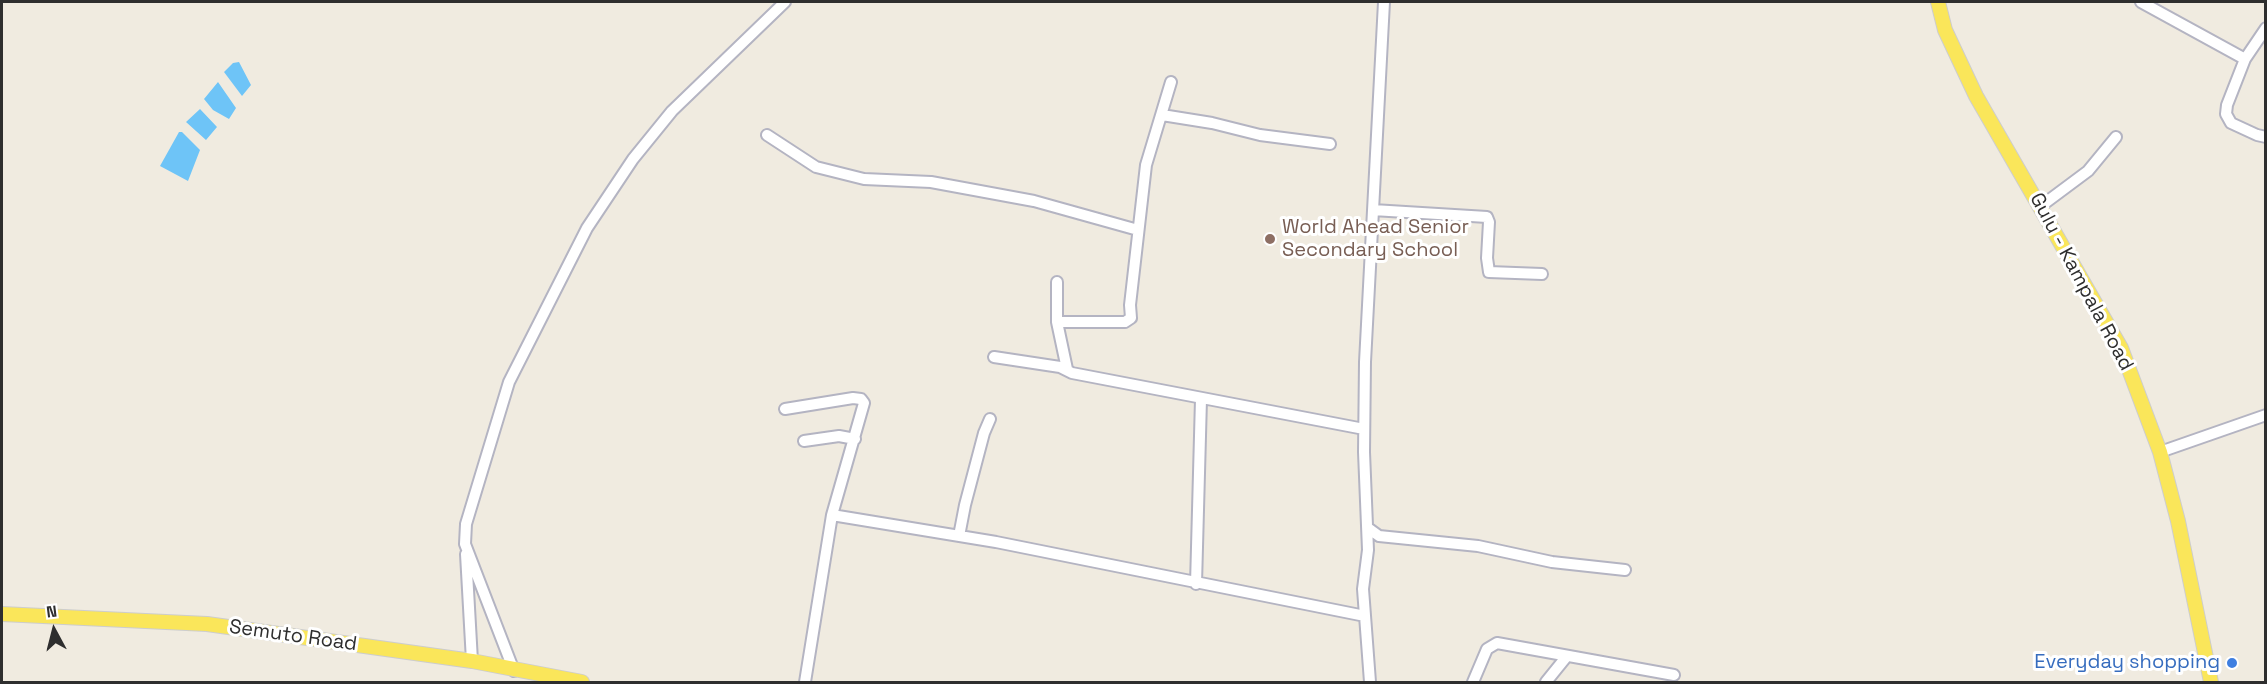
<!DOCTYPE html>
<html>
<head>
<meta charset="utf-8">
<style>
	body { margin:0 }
	#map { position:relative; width:2267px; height:684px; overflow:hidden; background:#f0ebe0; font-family:"Space Grotesk",sans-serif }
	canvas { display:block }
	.frame { position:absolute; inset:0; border:3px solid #2e2e2e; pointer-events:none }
	.north { position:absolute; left:24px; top:600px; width:60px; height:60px; -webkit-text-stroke:4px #fff; paint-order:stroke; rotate:353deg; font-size:16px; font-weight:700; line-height:24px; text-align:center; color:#2e2e2e }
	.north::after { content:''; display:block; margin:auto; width:21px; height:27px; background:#2e2e2e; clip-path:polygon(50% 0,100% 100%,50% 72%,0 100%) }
</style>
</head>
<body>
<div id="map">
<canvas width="2267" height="684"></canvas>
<div class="frame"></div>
<div class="north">N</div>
</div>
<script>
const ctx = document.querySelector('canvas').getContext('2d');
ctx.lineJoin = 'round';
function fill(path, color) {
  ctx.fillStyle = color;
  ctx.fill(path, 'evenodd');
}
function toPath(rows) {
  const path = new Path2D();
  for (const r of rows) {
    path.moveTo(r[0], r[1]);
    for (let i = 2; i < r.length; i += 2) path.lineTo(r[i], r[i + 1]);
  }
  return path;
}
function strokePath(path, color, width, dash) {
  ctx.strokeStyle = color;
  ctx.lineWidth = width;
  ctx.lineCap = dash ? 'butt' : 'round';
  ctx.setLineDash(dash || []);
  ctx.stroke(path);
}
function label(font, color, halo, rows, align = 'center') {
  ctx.font = font + ' "Space Grotesk",sans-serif';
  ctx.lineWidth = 6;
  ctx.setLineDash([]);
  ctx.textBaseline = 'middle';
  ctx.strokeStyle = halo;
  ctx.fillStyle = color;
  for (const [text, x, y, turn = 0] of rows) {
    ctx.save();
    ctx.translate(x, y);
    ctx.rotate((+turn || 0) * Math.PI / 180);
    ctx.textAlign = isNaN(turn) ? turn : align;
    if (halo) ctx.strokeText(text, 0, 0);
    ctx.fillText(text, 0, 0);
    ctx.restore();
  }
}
fill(toPath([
	[239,62,251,85,242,96,224,72,233,63],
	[218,82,236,108,229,119,213,110,204,99],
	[200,109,217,127,206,140,186,122],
	[179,132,182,132,200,150,188,181,160,166]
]), '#6ec4f7');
const minor = toPath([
	[2141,2,2245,59,2227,105,2226,114,2231,123,2257,135,2266,137],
	[2245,59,2266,28],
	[1162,115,1212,123,1260,135,1330,144],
	[767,135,816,167,864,179,931,182,1034,201,1138,230],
	[2041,206,2088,171,2116,137],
	[1373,210,1487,217,1489,222,1487,258,1489,272,1542,274],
	[1057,282,1057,322,1067,369],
	[1057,322,1125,322,1131,318,1130,305,1146,165,1171,82],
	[994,357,1060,367,1072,373,1364,429],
	[785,409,853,398,861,399,864,403,832,515,805,682],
	[804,441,839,436,855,439],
	[2160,452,2266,415],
	[832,515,996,542,1365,616],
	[1368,528,1379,536,1478,546,1552,562,1625,570],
	[959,536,965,505,984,433,990,419],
	[466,554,472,661],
	[1196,584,1201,399],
	[514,671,465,544,466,524,509,382,587,228,633,159,672,111,785,2],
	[1370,682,1363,589,1368,550,1364,452,1365,362,1384,2],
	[1473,682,1487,649,1497,643,1674,675],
	[1546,682,1567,656]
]);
const major = toPath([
	[1938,2,1945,30,1976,96,2121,348,2160,452,2178,521,2211,682],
	[2,614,207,624,472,661,582,682]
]);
strokePath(minor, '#b4b4c2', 14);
strokePath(major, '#cdcdcd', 16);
strokePath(minor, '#fff', 10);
strokePath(major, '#fae65a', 14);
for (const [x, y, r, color] of [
	[1270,239,6,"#8d6e63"],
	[2232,663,6,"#3f7fe0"]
]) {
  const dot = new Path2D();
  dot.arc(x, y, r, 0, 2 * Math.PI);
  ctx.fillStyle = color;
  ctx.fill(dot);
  strokePath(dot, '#fff', 2);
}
label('20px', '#785e54', '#fff', [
	["World Ahead Senior",1282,228],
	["Secondary School",1282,251]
], 'left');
label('20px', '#2e2e2e', '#fff', [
	["Gulu - Kampala Road",2081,282,62],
	["Semuto Road",293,636,8]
]);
label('20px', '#366cbe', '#fff', [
	["Everyday shopping",2220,663]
], 'right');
</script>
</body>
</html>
